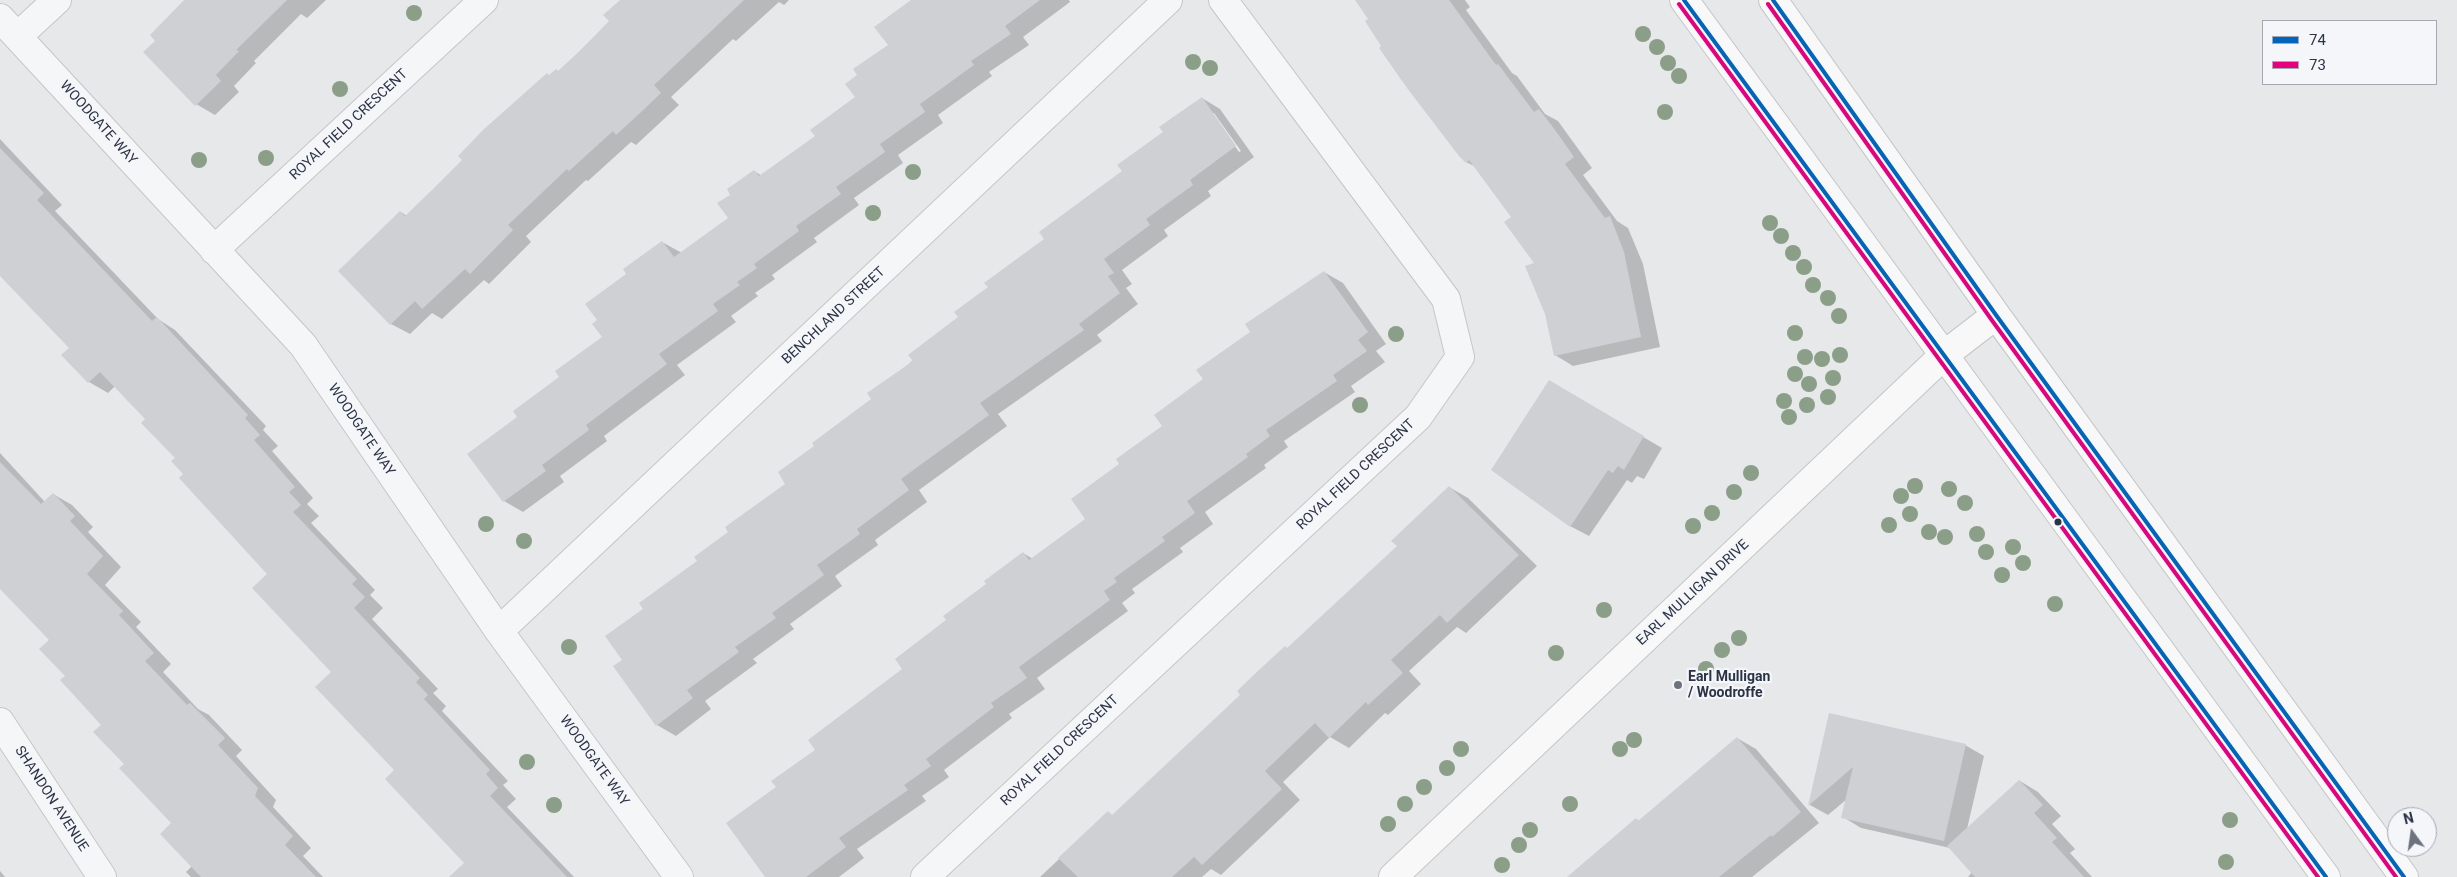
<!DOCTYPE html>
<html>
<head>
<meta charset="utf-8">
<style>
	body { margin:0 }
	#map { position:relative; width:2457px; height:877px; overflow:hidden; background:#e6e8ea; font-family:Roboto,sans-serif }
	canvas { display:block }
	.legend { position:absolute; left:2262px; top:20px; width:175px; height:65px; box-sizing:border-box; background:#f4f6f9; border:1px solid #a4a8b1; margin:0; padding:6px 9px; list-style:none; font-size:15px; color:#2b3445 }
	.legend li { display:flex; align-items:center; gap:10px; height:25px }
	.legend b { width:25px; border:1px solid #a4a8b1 }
	.north { position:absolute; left:2387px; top:807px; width:50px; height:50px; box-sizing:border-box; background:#f4f6f9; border:1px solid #a4a8b1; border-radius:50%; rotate:346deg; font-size:14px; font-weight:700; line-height:20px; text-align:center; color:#2b3445 }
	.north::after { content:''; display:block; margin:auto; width:18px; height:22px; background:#6c737f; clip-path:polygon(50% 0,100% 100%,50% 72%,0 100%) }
</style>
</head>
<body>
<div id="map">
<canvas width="2457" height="877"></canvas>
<ul class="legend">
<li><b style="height:6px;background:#0065bd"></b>74</li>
<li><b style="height:6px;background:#e5007d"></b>73</li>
</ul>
<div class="north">N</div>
</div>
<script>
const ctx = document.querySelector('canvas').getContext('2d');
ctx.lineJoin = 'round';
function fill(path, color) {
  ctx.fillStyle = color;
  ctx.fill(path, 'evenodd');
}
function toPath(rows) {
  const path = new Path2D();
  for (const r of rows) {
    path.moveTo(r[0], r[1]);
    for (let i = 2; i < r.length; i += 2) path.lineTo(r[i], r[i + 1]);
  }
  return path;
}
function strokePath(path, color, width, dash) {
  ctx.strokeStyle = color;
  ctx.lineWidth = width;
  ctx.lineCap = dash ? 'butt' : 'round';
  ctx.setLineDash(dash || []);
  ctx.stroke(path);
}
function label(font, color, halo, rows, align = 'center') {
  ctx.font = font + ' Roboto,sans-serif';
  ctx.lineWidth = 4.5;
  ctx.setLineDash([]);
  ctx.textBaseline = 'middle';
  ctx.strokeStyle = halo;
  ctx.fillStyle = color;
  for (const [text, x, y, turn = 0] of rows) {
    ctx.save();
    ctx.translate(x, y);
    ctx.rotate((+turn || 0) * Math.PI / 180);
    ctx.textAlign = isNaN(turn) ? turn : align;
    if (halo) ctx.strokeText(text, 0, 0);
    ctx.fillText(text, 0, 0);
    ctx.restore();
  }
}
fill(toPath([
	[186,0,326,0,307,18,301,14,254,61,256,63,234,86,239,92,215,115,196,104,157,41],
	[622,0,789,0,784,5,779,2,736,41,733,39,671,97,679,105,636,145,631,142,588,181,586,180,526,236,531,242,489,284,484,280,442,319,432,313,410,334,391,324,401,212,407,216,550,76,558,72,611,21],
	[914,0,1069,0,1070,2,1023,37,1029,45,989,72,992,76,938,115,943,123,898,155,903,163,854,198,859,205,814,238,817,242,772,275,775,279,755,293,758,296,731,316,736,322,677,365,685,375,604,436,607,441,560,476,564,482,523,512,504,501,519,417,603,337,599,321,628,274,662,242,682,253,730,218,732,195,754,171,762,176,816,136,856,98,859,75,890,46],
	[1356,0,1465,0,1470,7,1466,10,1512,73,1517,76,1545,114,1558,121,1592,168,1583,175,1617,221,1628,228,1643,264,1660,347,1573,366,1555,355,1536,263,1513,217,1476,167,1466,162],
	[1202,98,1220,109,1254,157,1208,191,1211,196,1164,230,1168,236,1122,270,1132,284,1126,288,1138,304,1097,335,1102,341,998,414,1007,426,919,490,927,502,875,540,878,545,835,576,842,586,790,624,794,629,753,659,757,663,705,701,711,709,676,736,657,725,624,661,645,609,787,484,816,447,872,399,989,288,1123,172],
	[1211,113,1214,113,1241,151,1239,152],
	[0,139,62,205,55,211,158,319,175,330,266,426,263,430,278,446,272,451,313,498,307,504,319,516,311,523,375,590,370,595,383,608,372,619,438,689,433,693,446,706,442,711,508,781,503,785,516,799,507,807,574,877,455,877,466,863,396,770,268,574,185,475,177,458,147,419,115,386,108,393,89,382,63,355,71,348,0,274],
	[1324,272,1343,283,1386,344,1376,351,1385,362,1351,386,1355,392,1284,441,1288,447,1264,465,1266,468,1205,512,1213,524,1180,548,1183,552,1132,589,1135,593,1122,603,1128,611,1037,678,1045,689,1009,714,1012,718,944,770,949,777,922,796,926,801,857,849,864,858,839,877,769,877,777,788,904,669,948,620,1023,553,1033,559,1087,519,1121,464,1164,426,1204,379,1252,332],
	[1549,382,1662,448,1644,479,1637,476,1632,483,1627,480,1589,536,1570,526],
	[0,453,45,502,53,494,72,505,93,527,88,532,121,567,105,585,141,622,136,627,171,664,163,672,198,709,209,715,242,750,236,756,276,800,273,807,311,848,303,856,323,877,191,877,186,872,192,866,173,823,125,764,103,725,67,676,50,640,0,586],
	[1449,487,1468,498,1537,566,1466,633,1457,627,1409,671,1421,684,1388,715,1385,713,1349,748,1330,737,1283,782,1300,800,1221,875,1211,869,1202,877,1040,877,1108,813,1113,816,1398,546],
	[1830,714,1965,745,1984,756,1967,829,2020,781,2038,792,2061,816,2052,824,2075,849,2070,853,2092,877,1968,877,1972,872,1950,848,1861,828,1843,817,1847,799,1828,815,1810,805],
	[1737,738,1756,749,1819,823,1752,877,1580,877,1636,819,1639,821],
	[0,871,5,877,0,877]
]), '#0003');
fill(toPath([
	[184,0,287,0,236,50,239,51,216,75,221,81,195,106,143,52,155,41,150,35],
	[620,0,744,0,654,85,661,93,640,113,616,135,613,131,569,171,567,169,508,225,513,230,470,274,465,269,422,309,415,301,390,325,338,271,400,211,405,216,433,189,462,160,458,156,483,130,547,73,549,75,556,69,558,71,582,49,609,21,603,15],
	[911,0,1040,0,1005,26,1011,34,971,61,974,65,920,104,925,112,880,144,885,152,836,187,841,194,796,226,799,231,754,264,757,268,737,282,740,285,713,304,718,311,659,354,667,364,586,425,589,430,542,465,546,471,503,502,467,454,517,417,513,411,559,377,555,371,602,337,592,324,597,320,585,304,626,274,623,269,662,241,674,257,728,218,717,203,730,195,727,189,754,170,759,176,815,136,810,130,855,97,845,84,857,75,853,69,888,45,874,27],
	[1355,0,1449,0,1496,65,1498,64,1534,112,1539,109,1555,130,1574,157,1565,164,1605,218,1610,216,1624,252,1641,337,1554,356,1545,314,1525,266,1534,263,1504,222,1511,217,1469,160,1466,163,1459,156,1407,88,1379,48,1381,46,1365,21,1368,19],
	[1202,97,1236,146,1190,180,1193,185,1146,219,1150,225,1104,259,1114,273,1108,276,1120,293,1079,324,1084,330,980,403,989,415,901,479,909,490,857,529,860,534,817,565,824,575,772,613,776,618,735,647,739,652,687,690,693,698,656,726,613,666,622,660,605,636,643,609,639,603,697,561,694,557,728,532,725,527,785,484,778,472,814,446,812,443,871,399,867,393,913,361,908,355,958,317,954,312,988,287,984,283,1044,239,1039,232,1122,171,1117,165,1163,132,1159,127],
	[0,148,44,193,37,200,152,321,157,317,248,415,245,418,260,435,254,440,295,487,289,492,301,505,293,512,357,579,352,584,365,597,354,608,420,678,416,682,428,695,424,699,490,770,486,774,498,788,490,796,567,877,449,877,464,863,385,779,394,770,315,687,331,672,252,588,267,574,179,478,183,474,171,461,175,458,141,423,145,419,100,372,88,383,61,355,69,348,0,276],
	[1324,271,1368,332,1358,340,1367,351,1333,375,1337,381,1266,430,1270,436,1246,454,1248,457,1187,501,1195,513,1162,537,1165,541,1114,578,1117,582,1104,591,1110,600,1019,667,1027,678,991,703,994,707,926,759,931,766,904,785,908,790,839,838,846,847,806,877,765,877,726,823,776,787,771,781,815,750,808,740,902,669,895,659,946,620,943,616,986,584,984,581,1023,552,1029,560,1085,519,1071,499,1119,464,1116,459,1162,426,1154,415,1203,379,1196,370,1250,332,1245,324],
	[1549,380,1644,436,1624,470,1618,466,1613,473,1608,470,1570,527,1491,470],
	[0,462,41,504,53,493,75,516,70,521,103,556,87,574,123,611,119,615,154,653,145,661,187,705,190,703,225,738,218,745,258,788,255,796,293,836,285,845,316,877,201,877,160,834,171,823,119,768,124,764,93,732,101,725,60,680,65,676,39,649,49,640,0,589],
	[1449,486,1519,555,1447,623,1440,615,1391,660,1403,673,1368,705,1366,702,1329,738,1315,723,1265,771,1282,789,1202,865,1194,857,1172,877,1078,877,1058,858,1108,811,1112,815,1240,695,1237,691,1259,670,1285,646,1287,648,1397,546,1391,541],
	[1829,713,1966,744,1944,841,1841,818,1853,767,1808,806],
	[1737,737,1801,812,1772,837,1771,835,1719,877,1567,877,1636,818,1638,821],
	[2019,780,2043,805,2034,813,2057,838,2052,842,2084,877,1975,877,1947,846]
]), '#ced0d3');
const street = toPath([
	[0,18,303,345,499,631,679,877],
	[18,36,57,0],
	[214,250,484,0],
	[499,631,1168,0],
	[0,722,102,877],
	[925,877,1418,417,1460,357,1446,299,1223,0]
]);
const secondary = toPath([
	[1684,0,2326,877],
	[1773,0,1996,315,2404,877],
	[1393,877,1944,355,1996,315]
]);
strokePath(street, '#c4c6c8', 30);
strokePath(secondary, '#c4c6c8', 30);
strokePath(street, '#f5f6f7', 28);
strokePath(secondary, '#f8f8f8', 28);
strokePath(toPath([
	[1684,0,2326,877],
	[1773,0,1996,315,2404,877]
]), '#0065bd', 4);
strokePath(toPath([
	[1679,4,2318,877],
	[1768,4,1991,319,2396,877]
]), '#e5007d', 4);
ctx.fillStyle = '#8a9e88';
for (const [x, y] of [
	[414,13],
	[1643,34],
	[1657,47],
	[1193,62],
	[1668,63],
	[1210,68],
	[1679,76],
	[340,89],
	[1665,112],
	[266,158],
	[199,160],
	[913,172],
	[873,213],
	[1770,223],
	[1781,236],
	[1793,253],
	[1804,267],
	[1813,285],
	[1828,298],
	[1839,316],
	[1795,333],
	[1396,334],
	[1840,355],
	[1805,357],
	[1822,359],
	[1795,374],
	[1833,378],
	[1809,384],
	[1828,397],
	[1784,401],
	[1360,405],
	[1807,405],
	[1789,417],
	[1751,473],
	[1915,486],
	[1949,489],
	[1734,492],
	[1901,496],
	[1965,503],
	[1712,513],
	[1910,514],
	[486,524],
	[1889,525],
	[1693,526],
	[1929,532],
	[1977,534],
	[1945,537],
	[524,541],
	[2013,547],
	[1986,552],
	[2023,563],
	[2002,575],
	[2055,604],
	[1604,610],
	[1739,638],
	[569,647],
	[1722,650],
	[1556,653],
	[1706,669],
	[1634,740],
	[1461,749],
	[1620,749],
	[527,762],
	[1447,768],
	[1424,787],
	[1405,804],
	[1570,804],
	[554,805],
	[2230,820],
	[1388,824],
	[1530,830],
	[1519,845],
	[2226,862],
	[1502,865]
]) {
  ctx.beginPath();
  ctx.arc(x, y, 8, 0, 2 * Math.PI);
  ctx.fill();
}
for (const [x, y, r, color] of [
	[2058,522,4.5,"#2b3445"],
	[1678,685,5,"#6c737f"]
]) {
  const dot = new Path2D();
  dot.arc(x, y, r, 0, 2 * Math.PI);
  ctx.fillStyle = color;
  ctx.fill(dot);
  strokePath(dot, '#f4f6f9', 2);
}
label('14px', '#2b3445', '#f4f6f9', [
	["WOODGATE WAY",98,123,48],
	["ROYAL FIELD CRESCENT",349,125,-43],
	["BENCHLAND STREET",834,316,-43],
	["WOODGATE WAY",361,430,56],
	["ROYAL FIELD CRESCENT",1356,475,-43],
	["EARL MULLIGAN DRIVE",1693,593,-43],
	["ROYAL FIELD CRESCENT",1060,751,-43],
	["WOODGATE WAY",594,761,54],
	["SHANDON AVENUE",51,799,57]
]);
label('bold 14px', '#2b3445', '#f4f6f9', [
	["Earl Mulligan",1688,677],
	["/ Woodroffe",1688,693]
], 'left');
</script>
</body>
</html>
